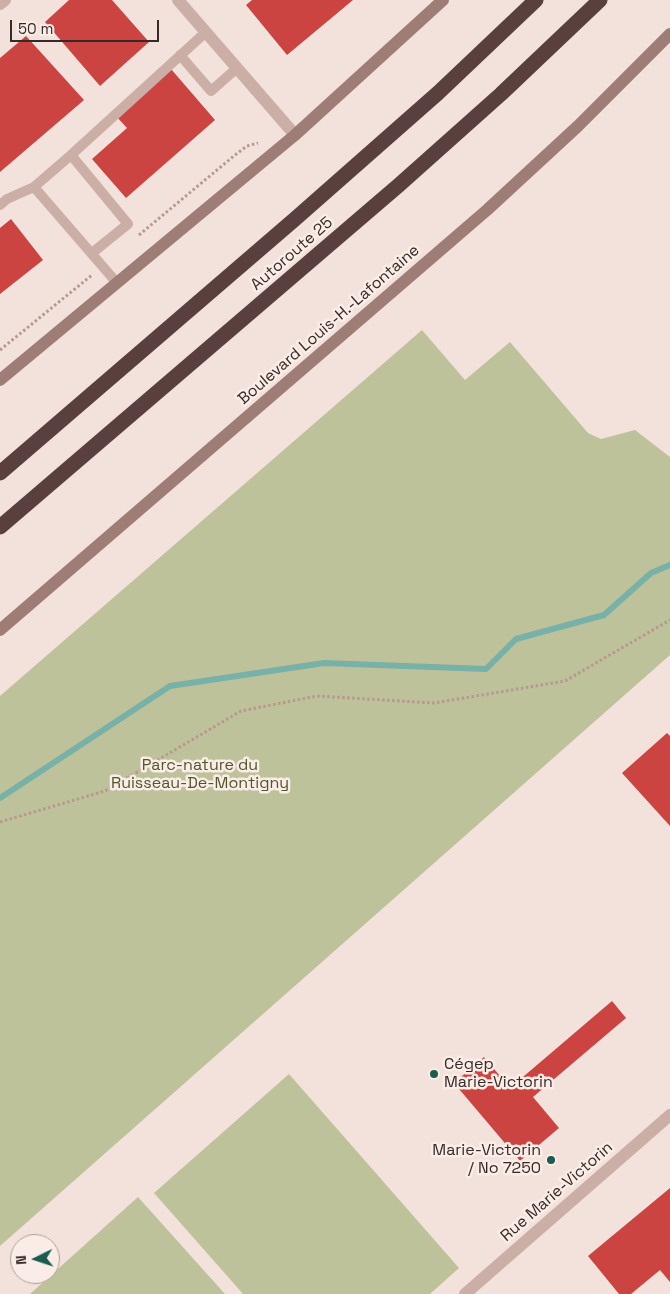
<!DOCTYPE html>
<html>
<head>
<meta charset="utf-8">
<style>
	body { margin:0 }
	#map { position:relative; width:670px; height:1294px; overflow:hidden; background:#f3e2db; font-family:"Space Grotesk",sans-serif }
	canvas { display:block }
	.north { position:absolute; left:10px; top:1234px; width:50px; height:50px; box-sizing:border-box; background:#faede7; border:1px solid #ac9f9a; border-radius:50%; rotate:266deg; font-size:14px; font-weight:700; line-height:20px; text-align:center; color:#372927 }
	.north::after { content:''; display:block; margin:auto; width:18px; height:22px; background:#1b5b51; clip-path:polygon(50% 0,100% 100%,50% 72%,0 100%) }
	.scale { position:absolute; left:10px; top:20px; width:149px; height:22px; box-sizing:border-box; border:2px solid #372927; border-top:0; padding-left:6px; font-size:15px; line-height:18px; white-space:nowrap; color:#372927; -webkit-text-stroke:4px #faede7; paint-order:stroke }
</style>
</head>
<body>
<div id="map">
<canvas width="670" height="1294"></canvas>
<div class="north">N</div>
<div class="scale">50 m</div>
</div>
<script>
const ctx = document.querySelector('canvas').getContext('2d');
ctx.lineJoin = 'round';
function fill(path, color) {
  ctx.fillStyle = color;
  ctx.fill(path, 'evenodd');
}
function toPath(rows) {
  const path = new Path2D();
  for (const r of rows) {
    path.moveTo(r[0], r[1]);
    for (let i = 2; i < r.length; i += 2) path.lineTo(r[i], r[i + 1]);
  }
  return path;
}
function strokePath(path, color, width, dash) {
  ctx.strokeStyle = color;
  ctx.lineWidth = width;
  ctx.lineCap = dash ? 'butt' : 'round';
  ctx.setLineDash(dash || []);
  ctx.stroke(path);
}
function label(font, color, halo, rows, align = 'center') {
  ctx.font = font + ' "Space Grotesk",sans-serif';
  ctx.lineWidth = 5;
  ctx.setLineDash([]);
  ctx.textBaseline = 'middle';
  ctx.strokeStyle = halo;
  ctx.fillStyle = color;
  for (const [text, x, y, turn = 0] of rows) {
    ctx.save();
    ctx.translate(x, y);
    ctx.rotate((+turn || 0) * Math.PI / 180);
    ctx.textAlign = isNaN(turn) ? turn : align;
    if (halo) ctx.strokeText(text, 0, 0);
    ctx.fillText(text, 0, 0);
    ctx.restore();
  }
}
fill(toPath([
	[422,330,465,380,510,342,588,433,601,439,635,430,670,457,670,655,0,1246,0,696],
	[289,1074,459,1268,430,1294,243,1294,154,1193],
	[138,1197,225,1294,30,1294]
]), '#bec29a');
strokePath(toPath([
	[0,798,170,686,324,663,486,669,516,639,604,615,651,573,670,565]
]), '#78b1a7', 6);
fill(toPath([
	[69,0,112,0,149,42,100,86,45,22],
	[252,0,353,0,287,55,246,5],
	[26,36,84,100,0,172,0,58],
	[171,69,215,120,126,198,92,159,127,128,116,116],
	[11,219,43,260,0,294,0,228],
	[667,733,670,736,670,826,622,773],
	[612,1001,626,1018,533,1097,559,1128,520,1161,454,1083,484,1057,510,1088],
	[670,1188,670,1282,660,1270,631,1294,619,1294,588,1256]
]), '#cb4441');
strokePath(toPath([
	[139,235,235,155,247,146,258,143],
	[0,350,92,275],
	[0,822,105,791,241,711,317,696,434,703,565,681,670,620]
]), '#b79890', 3, [2.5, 2.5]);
strokePath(toPath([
	[180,55,211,91,237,68],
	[71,155,206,32],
	[34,187,117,283],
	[0,205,7,199,34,187,71,155,128,224,92,253]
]), '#cbafa6', 10);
strokePath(toPath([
	[178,0,295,135],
	[0,4,5,0],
	[465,1294,670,1115]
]), '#cbafa6', 12);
strokePath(toPath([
	[0,380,295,135,443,0],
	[0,630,487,210,578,126,670,34]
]), '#9f7d77', 12);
strokePath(toPath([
	[0,473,295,219,438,93,536,0],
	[0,527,399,185,501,94,600,0]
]), '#59403e', 15);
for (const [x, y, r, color] of [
	[434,1074,5,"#1b5b51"],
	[551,1160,5,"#1b5b51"]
]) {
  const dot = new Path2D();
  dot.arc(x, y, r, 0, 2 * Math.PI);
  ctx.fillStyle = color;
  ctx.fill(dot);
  strokePath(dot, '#faede7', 2);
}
label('16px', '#372927', '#faede7', [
	["Autoroute 25",292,254,-41],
	["Boulevard Louis-H.-Lafontaine",329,325,-41],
	["Rue Marie-Victorin",557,1192,-41]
]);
label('16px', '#50572a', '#faede7', [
	["Parc-nature du",200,766],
	["Ruisseau-De-Montigny",200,784]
]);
label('16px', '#372927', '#faede7', [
	["Cégep",444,1065],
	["Marie-Victorin",444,1083],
	["Marie-Victorin",541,1151,"right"],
	["/ No 7250",541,1169,"right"]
], 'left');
</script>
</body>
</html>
